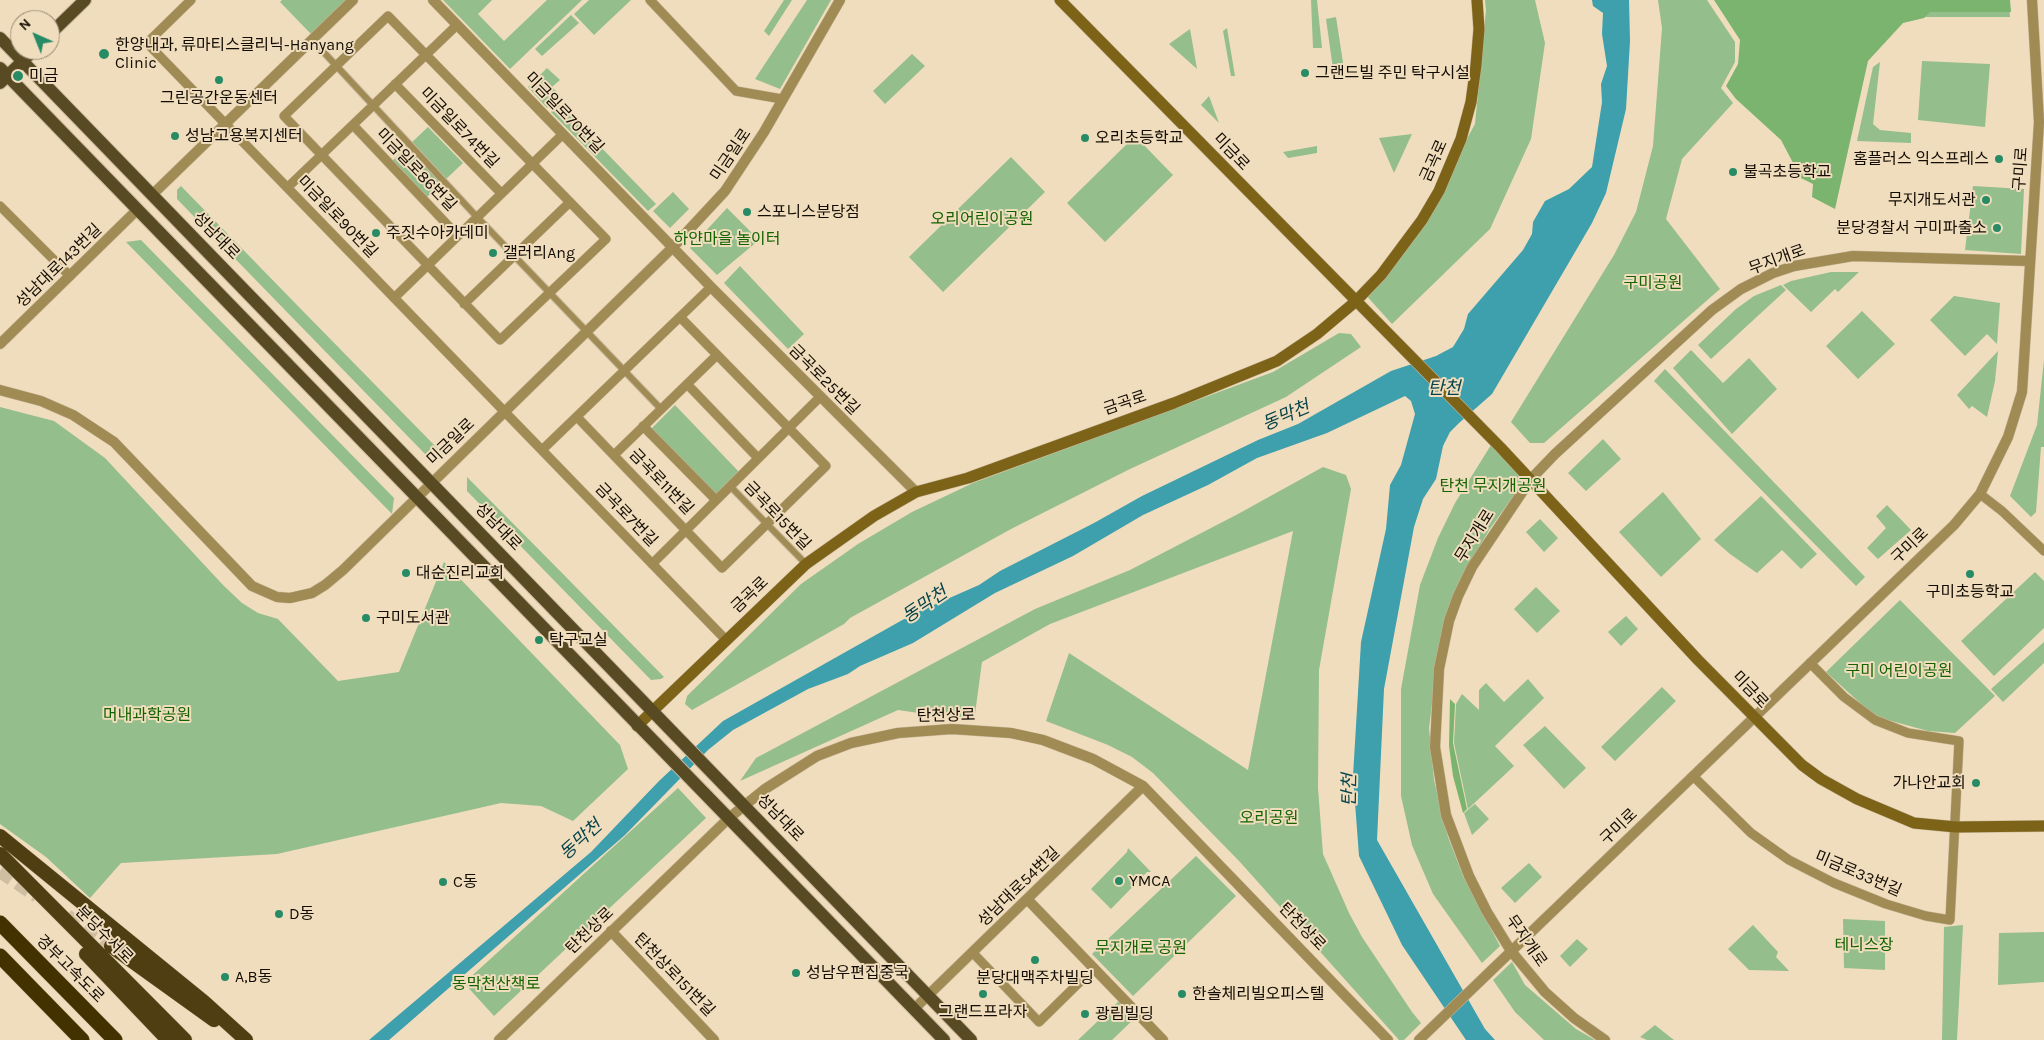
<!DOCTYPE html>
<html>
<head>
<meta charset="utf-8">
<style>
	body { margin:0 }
	#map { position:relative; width:2044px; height:1040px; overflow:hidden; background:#f0ddbd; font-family:Karla,sans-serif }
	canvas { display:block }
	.north { position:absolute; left:10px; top:10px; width:50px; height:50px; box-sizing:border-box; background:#f0ddbd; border:1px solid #988973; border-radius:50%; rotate:316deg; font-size:14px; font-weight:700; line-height:20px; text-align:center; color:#130c03 }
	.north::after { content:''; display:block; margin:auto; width:18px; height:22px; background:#278b66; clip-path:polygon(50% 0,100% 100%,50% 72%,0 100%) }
</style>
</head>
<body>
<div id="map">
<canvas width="2044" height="1040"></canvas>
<div class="north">N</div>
</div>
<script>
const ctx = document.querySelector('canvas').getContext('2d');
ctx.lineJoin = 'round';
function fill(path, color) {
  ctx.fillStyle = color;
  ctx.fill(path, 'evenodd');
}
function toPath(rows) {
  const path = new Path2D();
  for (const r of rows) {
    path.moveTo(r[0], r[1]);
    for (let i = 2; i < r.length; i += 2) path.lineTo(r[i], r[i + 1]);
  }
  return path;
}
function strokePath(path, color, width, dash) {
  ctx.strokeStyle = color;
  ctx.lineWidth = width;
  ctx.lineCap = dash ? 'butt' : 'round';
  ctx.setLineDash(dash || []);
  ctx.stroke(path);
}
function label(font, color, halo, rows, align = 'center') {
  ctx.font = font + ' Karla,"Noto Sans KR",sans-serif';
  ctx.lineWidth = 4;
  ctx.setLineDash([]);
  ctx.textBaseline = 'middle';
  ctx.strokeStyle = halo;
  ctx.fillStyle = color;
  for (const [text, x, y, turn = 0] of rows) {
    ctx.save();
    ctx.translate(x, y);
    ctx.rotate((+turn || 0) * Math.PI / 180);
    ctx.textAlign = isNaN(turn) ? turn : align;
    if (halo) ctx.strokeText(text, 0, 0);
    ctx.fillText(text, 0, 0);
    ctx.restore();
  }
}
fill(toPath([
	[282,0,346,0,311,34,280,2],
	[443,0,492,0,478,14,504,41,547,0,582,0,510,69],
	[589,0,631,0,594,35,574,14],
	[784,0,792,0,769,36,764,31],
	[807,0,831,0,780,89,755,79],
	[1311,0,1317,0,1322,48,1313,48],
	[1485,0,1535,0,1545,43,1531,139,1490,229,1392,324,1364,293,1433,201,1475,124,1486,10],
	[1658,0,1707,0,1735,42,1735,62,1721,88,1733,103,1682,159,1666,219,1720,289,1544,443,1530,443,1511,422,1614,255,1636,212,1653,146,1662,28],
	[1914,0,2009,0,2010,17,1915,17],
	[571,15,579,23,542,56,535,49],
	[1336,17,1344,69,1333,69,1326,19],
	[1227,28,1235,76,1231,76,1223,31],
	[1190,29,1197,69,1169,44],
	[912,54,925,66,885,104,873,91],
	[1922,61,1990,64,1985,127,1918,120],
	[1880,62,1873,124,1880,130,1911,133,1911,143,1857,141,1873,67],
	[547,68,560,80,552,87,560,95,547,108,528,87],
	[1209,96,1219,123,1201,105],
	[559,104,656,204,648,211,551,112],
	[428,127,463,163,426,198,391,162],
	[1412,134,1394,173,1379,138],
	[1135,136,1173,175,1105,242,1067,203],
	[1317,146,1317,153,1288,158,1283,152],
	[1011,157,1045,192,943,292,909,257],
	[181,186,295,303,440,451,437,455,426,455,177,199,177,190],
	[1973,186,2024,189,2021,254,1965,250],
	[673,192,689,209,670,228,653,211],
	[727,208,759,240,717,275,690,248],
	[141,240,394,498,392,514,126,242],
	[740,266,804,334,788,349,724,283],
	[1831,272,1859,272,1838,292,1835,289,1811,312,1783,285,1791,281],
	[1781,285,1786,290,1711,359,1698,345,1736,309,1754,296],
	[1954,296,2000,303,1997,344,1987,334,1965,356,1930,320],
	[1862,311,1895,344,1858,379,1826,346],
	[1339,333,1351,334,1361,347,1286,397,1130,469,1011,529,850,618,844,624,692,710,685,704,687,696,801,584,858,544,912,512,973,483,1273,372],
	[1691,350,1723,383,1749,358,1777,389,1732,434,1673,368],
	[1998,351,1995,381,1987,417,1972,406,1969,409,1957,395],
	[2044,360,2044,447,2041,447,2036,512,2031,517,2010,496,2037,425],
	[1665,369,1865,577,1856,586,1654,381],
	[675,405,740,473,716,497,650,430],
	[0,407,54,421,105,458,223,585,242,603,258,613,278,619,338,681,399,672,444,562,620,745,628,769,573,821,541,806,501,803,277,854,121,863,90,898,46,857,0,824],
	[1603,439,1621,459,1586,491,1568,473],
	[1491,445,1525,480,1489,530,1454,593,1441,634,1429,728,1434,780,1448,837,1464,878,1500,946,1482,963,1433,894,1412,845,1401,796,1401,689,1420,585,1438,538,1455,503],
	[1323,467,1346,475,1351,489,1319,670,1318,788,1323,854,1349,913,1362,937,1412,1012,1421,1023,1404,1040,1399,1040,1240,862,1153,773,1132,757,1108,745,1046,721,1069,653,1248,770,1293,531,1050,624,982,662,974,721,898,710,740,781,756,758,1035,609,1130,570,1238,514],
	[467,477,564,575,664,677,661,679,651,680,467,491],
	[1663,492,1701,539,1661,577,1619,532],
	[1761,496,1817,554,1801,569,1782,550,1757,573,1730,554,1714,540],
	[1887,505,1911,530,1878,559,1867,548,1886,528,1876,516],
	[1540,519,1558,538,1544,552,1526,532],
	[2035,572,2044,581,2044,628,1994,676,1961,641],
	[1536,587,1560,611,1537,633,1514,609],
	[1900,600,1995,696,1955,733,1928,731,1884,719,1870,712,1826,672],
	[1626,616,1638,629,1621,646,1608,632],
	[2044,642,2044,663,2003,702,1991,689],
	[1528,679,1544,698,1495,746,1514,766,1468,809,1454,743,1456,704,1462,694,1479,710,1479,690,1486,683,1504,702],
	[1662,687,1676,701,1615,761,1601,747],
	[1545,726,1586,768,1564,789,1523,745],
	[678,788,706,818,494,1016,464,983],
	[1475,804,1489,819,1472,835,1464,813],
	[1128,848,1151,872,1147,872,1111,909,1091,889,1127,852],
	[1196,856,1236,896,1133,996,1092,954],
	[1529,863,1542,877,1515,903,1501,888],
	[1843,919,1885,921,1885,970,1844,968],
	[1753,925,1778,952,1776,957,1789,971,1749,970,1728,949],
	[1963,925,1957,1040,1942,1040,1944,927],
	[2044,932,2044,982,1998,985,1999,933],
	[1577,939,1588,949,1570,967,1560,956],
	[1512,962,1525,985,1576,1029,1595,1040,1544,1040,1515,1012,1493,980],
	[1120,1000,1136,1017,1112,1040,1078,1040],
	[1655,1025,1665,1033,1674,1040,1647,1040,1640,1037]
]), '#94be8c');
fill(toPath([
	[1714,0,2010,0,2011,12,1930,12,1924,18,1903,23,1868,61,1835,209,1812,197,1813,184,1801,178,1781,140,1736,99,1726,86,1738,64,1740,40],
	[1450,699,1455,704,1453,743,1467,809,1463,813,1453,776,1449,746]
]), '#7ab46f');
fill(toPath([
	[1592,0,1629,0,1630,41,1626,109,1606,193,1592,223,1492,394,1459,423,1450,432,1443,446,1436,479,1423,499,1414,527,1384,689,1377,840,1485,1029,1495,1040,1466,1040,1402,945,1359,856,1353,776,1361,642,1386,529,1390,485,1401,465,1415,414,1411,401,1405,396,1327,433,1257,458,1208,485,1143,515,1073,556,995,593,913,643,860,666,848,674,808,689,733,730,708,750,625,835,404,1027,389,1040,369,1040,591,852,659,781,723,721,913,614,979,585,1000,571,1094,523,1142,496,1258,440,1298,424,1391,371,1436,356,1453,347,1464,329,1468,314,1523,250,1532,234,1533,222,1545,201,1569,189,1592,167,1602,102,1601,84,1607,66,1602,34,1603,13,1593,6]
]), '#3e9fad');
strokePath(toPath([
	[0,871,37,896],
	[67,916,111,946]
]), '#cfbea1', 14, [14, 7]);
const pedestrian = toPath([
	[317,45,477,217,661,409],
	[730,486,806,564]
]);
const minor = toPath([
	[191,0,147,43,726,640],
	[650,0,736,91,782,99],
	[388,16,606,239,500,340,284,116,388,16],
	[395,84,501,193],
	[353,125,458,236],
	[288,187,457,25],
	[0,206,70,276],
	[394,298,563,134],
	[464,304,570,202],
	[687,384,758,458],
	[577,417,722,568,826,466,680,317],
	[643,426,716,500],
	[542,450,711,287],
	[614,455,717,355],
	[1980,494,2002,511,2044,551],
	[652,564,820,397],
	[1693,776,1751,833,1789,860,1834,883,1886,904,1926,916,1950,920,1959,741,1908,733,1875,720,1844,697,1810,663],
	[973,953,1039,1022,1094,968]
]);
const tertiary = toPath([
	[433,0,711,287,916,492],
	[153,194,353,0],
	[0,344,138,209],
	[0,390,41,401,73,415,114,442,252,586,277,597,290,598,312,593,325,585,343,570,673,247,725,191,764,132,840,0],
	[1028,900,1163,1040],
	[611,931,714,1040],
	[914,1009,1143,786],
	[499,1040,729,818,765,789,817,756,851,743,898,733,952,729,1011,733,1043,740,1093,759,1143,786,1388,1040],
	[1419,1040,1954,525,1980,494,2008,437,2022,392,2039,122,2032,0],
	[1605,1040,1574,1018,1545,992,1511,951,1487,912,1469,876,1446,815,1435,747,1439,669,1449,621,1458,596,1472,567,1531,479,1555,454,1712,310,1741,289,1773,273,1794,266,1853,256,2029,261]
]);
const secondary = toPath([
	[1060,0,1501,448,1698,660,1802,765,1821,779,1857,799,1914,823,1956,827,2044,826],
	[637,726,806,564,874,516,916,492,968,478,1174,403,1277,361,1317,334,1355,302,1381,275,1422,220,1439,191,1461,139,1471,102,1476,65,1479,29,1477,0]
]);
const primary = toPath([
	[50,34,85,0],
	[0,38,971,1040],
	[0,68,944,1040],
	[0,83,34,50]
]);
const trunk = toPath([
	[0,836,204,1002,246,1040],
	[0,854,185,1040],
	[111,946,214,1020],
	[86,954,168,1040]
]);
const motorway = toPath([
	[0,923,115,1040],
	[0,956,82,1040]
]);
strokePath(pedestrian, '#c8b79c', 8);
strokePath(minor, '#c8b79c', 10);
strokePath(tertiary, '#c8b79c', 11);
strokePath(secondary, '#c8b79c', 12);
strokePath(primary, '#c8b79c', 14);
strokePath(trunk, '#c8b79c', 15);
strokePath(motorway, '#c8b79c', 16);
strokePath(pedestrian, '#a18b54', 6);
strokePath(minor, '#a18b54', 9);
strokePath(tertiary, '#a18b54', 10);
strokePath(secondary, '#7d6318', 11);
strokePath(primary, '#584a23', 12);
strokePath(trunk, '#4e3e12', 14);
strokePath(motorway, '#433200', 15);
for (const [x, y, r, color] of [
	[104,54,6,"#278b66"],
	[1305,73,5,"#278b66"],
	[18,76,6,"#278b66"],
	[219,80,5,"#278b66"],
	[175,136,5,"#278b66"],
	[1085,138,5,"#278b66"],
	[1999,159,5,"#278b66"],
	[1733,172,5,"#278b66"],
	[1986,200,5,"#278b66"],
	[747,212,5,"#278b66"],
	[1997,228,5,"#278b66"],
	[376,233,5,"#278b66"],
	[493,253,5,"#278b66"],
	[406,573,5,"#278b66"],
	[1970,574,5,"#278b66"],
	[366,618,5,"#278b66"],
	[539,640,5,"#278b66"],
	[1976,783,5,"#278b66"],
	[1119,881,5,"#278b66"],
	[443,882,5,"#278b66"],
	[279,914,5,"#278b66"],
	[1035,960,5,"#278b66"],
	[796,973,5,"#278b66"],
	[225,977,5,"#278b66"],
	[983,994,5,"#278b66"],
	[1182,994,5,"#278b66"],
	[1085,1014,5,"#278b66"]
]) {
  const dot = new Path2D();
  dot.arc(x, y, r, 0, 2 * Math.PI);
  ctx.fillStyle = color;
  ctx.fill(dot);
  strokePath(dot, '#f0ddbd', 2);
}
label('16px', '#130c03', '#f0ddbd', [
	["한양내과, 류마티스클리닉-Hanyang",115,45],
	["Clinic",115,63],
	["그랜드빌 주민 탁구시설",1315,73],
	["미금",29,76],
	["그린공간운동센터",219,98,"center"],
	["성남고용복지센터",185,136],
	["오리초등학교",1095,138],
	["홈플러스 익스프레스",1989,159,"right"],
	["불곡초등학교",1743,172],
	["무지개도서관",1976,200,"right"],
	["스포니스분당점",757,212],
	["분당경찰서 구미파출소",1987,228,"right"],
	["주짓수아카데미",386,233],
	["갤러리Ang",503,253],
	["대순진리교회",416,573],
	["구미초등학교",1970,592,"center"],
	["구미도서관",376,618],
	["탁구교실",549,640],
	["가나안교회",1966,783,"right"],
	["YMCA",1129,881],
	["C동",453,882],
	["D동",289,914],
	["성남우편집중국",806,973],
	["A,B동",235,977],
	["분당대맥주차빌딩",1035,978,"center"],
	["한솔체리빌오피스텔",1192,994],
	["그랜드프라자",983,1012,"center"],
	["광림빌딩",1095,1014]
], 'left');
label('16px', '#130c03', '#f0ddbd', [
	["미금일로70번길",564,113,46],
	["미금일로74번길",459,128,46],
	["미금로",1231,152,46],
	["미금일로",731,155,-56],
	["금곡로",1434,161,-66],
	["구미로",2021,169,-86],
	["미금일로86번길",416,170,46],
	["미금일로90번길",337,217,46],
	["성남대로",216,236,46],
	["무지개로",1777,260,-20],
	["성남대로143번길",59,266,-44],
	["금곡로25번길",824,380,45],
	["금곡로",1125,403,-19],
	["미금일로",451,442,-44],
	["금곡로11번길",661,482,46],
	["금곡로7번길",626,515,46],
	["금곡로15번길",777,516,46],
	["성남대로",498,527,46],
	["무지개로",1475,536,-58],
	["구미로",1910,546,-44],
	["금곡로",750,595,-44],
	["미금로",1750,690,46],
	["탄천상로",946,716,-1],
	["성남대로",780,818,46],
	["구미로",1619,827,-44],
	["미금로33번길",1858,874,23],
	["성남대로54번길",1019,887,-44],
	["탄천상로",1302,927,46],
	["탄천상로",590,931,-44],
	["분당수서로",104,935,45],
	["무지개로",1526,941,55],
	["경부고속도로",70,969,45],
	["탄천상로151번길",674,975,46]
]);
label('16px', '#136300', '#f0ddbd', [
	["오리어린이공원",982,219],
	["하얀마을 놀이터",727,239],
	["구미공원",1653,283],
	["탄천 무지개공원",1493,486],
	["구미 어린이공원",1899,671],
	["머내과학공원",147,715],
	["오리공원",1269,818],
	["테니스장",1864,945],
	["무지개로 공원",1141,948],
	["동막천산책로",496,984]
]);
label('italic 18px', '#06434b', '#f0ddbd', [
	["탄천",1444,389],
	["동막천",1286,416,-23],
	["동막천",925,605,-34],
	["탄천",1350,790,-89],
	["동막천",581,840,-42]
]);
</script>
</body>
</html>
